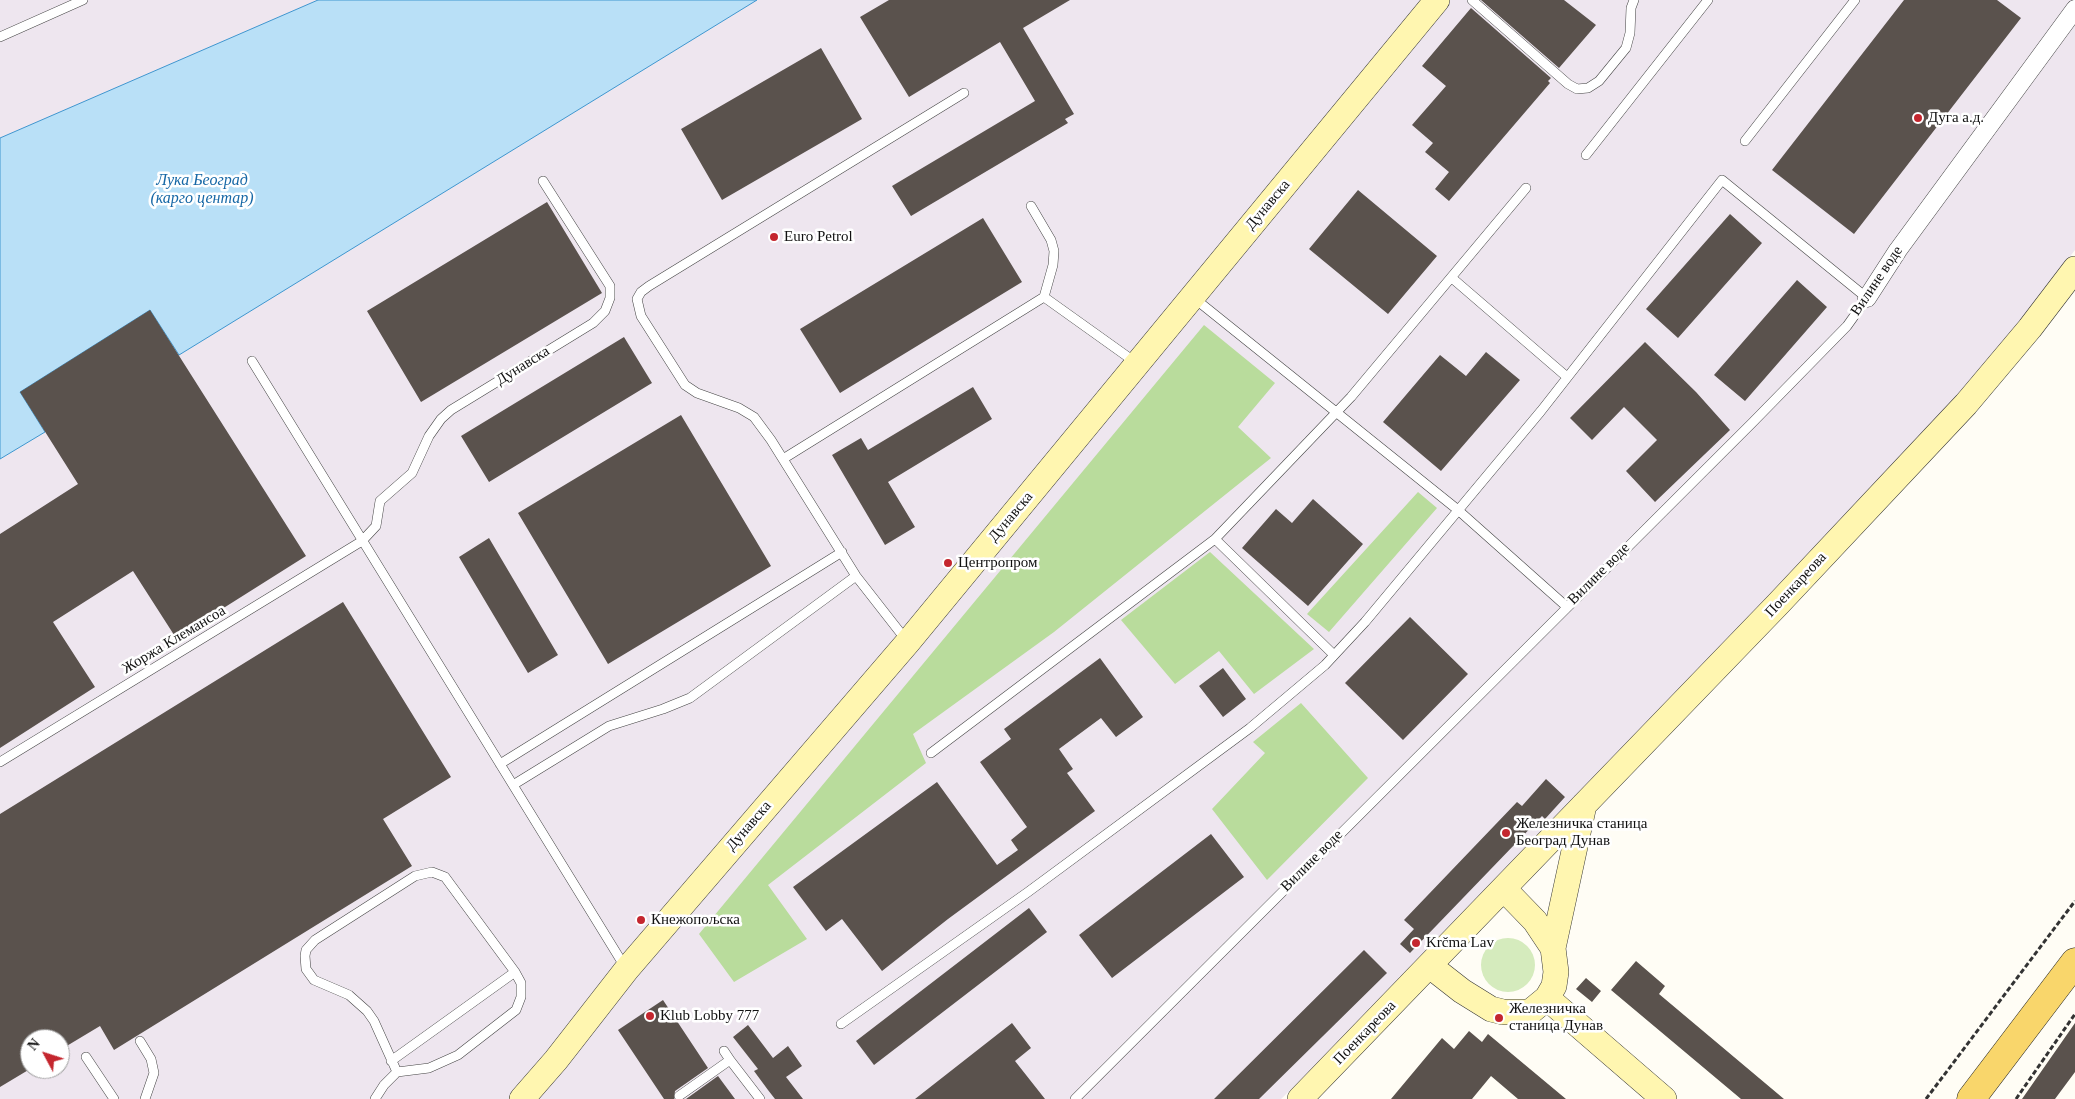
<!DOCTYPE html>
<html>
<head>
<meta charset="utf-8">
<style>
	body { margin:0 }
	#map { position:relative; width:2075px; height:1099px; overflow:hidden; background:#fffdf5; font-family:Georgia,serif }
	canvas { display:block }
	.north { position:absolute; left:20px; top:1029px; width:50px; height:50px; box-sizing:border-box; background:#fff; border:1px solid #a0a0a0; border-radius:50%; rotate:310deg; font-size:14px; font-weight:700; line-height:20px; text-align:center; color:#111 }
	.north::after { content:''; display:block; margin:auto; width:18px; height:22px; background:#c4262e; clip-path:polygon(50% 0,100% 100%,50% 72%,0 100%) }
</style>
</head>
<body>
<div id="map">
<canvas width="2075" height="1099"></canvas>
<div class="north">N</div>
</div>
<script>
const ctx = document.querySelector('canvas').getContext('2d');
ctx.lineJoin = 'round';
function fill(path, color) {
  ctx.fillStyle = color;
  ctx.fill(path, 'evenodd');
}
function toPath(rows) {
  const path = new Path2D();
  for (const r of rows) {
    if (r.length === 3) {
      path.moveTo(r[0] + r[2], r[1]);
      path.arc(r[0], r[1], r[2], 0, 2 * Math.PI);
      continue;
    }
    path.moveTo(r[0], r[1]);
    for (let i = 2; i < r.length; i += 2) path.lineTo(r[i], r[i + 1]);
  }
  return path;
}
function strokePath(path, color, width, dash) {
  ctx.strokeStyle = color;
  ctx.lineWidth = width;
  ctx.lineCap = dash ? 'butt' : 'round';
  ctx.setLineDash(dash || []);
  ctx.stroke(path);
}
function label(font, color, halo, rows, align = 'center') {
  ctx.font = font + ' Georgia,serif';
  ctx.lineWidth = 5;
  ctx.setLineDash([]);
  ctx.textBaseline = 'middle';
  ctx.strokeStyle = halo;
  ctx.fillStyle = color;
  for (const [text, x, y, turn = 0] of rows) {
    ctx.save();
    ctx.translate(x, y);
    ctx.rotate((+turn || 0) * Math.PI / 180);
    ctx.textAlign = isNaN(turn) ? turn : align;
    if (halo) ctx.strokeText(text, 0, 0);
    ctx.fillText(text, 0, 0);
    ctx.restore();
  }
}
fill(toPath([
	[0,0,2075,0,2075,250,2018,324,1958,398,1432,954,1281,1099,0,1099],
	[30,1039,60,1039,60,1069,30,1069]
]), '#eee6ef');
fill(toPath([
	[1508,965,27]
]), '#d5ebbd');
fill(toPath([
	[1204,325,1275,383,1238,427,1271,458,1054,632,913,734,926,763,768,885,807,939,734,982,699,934],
	[1418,492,1437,508,1329,632,1307,614],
	[1210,552,1314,649,1254,694,1219,651,1175,684,1121,620],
	[1301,703,1368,778,1267,880,1212,809,1265,753,1253,742]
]), '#b9dc9c');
const water = toPath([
	[318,0,757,0,179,355,150,310,20,392,45,432,0,459,0,138,318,0]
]);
fill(water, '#b9e0f7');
strokePath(water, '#3f96cf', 1);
fill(toPath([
	[889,0,1070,0,1023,28,1074,114,1065,119,1068,123,911,216,892,186,1035,101,1000,42,909,97,860,17],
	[1481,0,1564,0,1596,25,1559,68],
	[1904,0,1997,0,2021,18,1854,234,1772,170],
	[1471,8,1551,78,1548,81,1550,83,1449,201,1435,189,1449,172,1425,152,1433,143,1412,125,1446,86,1422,66],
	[821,48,862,119,722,200,681,129],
	[1358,190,1437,256,1388,314,1309,249],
	[547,202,602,293,421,402,367,311],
	[1730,214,1762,243,1678,338,1646,309],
	[983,218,1022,282,840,393,800,329],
	[1797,280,1827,307,1745,401,1714,375],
	[150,310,306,556,176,638,133,571,53,622,95,687,0,748,0,534,78,484,20,392],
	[624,337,652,383,489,482,461,436],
	[1645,342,1696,392,1730,430,1655,502,1626,471,1657,440,1624,407,1592,440,1570,418],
	[1486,352,1520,380,1441,471,1383,422,1440,355,1466,376],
	[973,387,992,419,888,482,915,527,885,545,832,455,861,438,868,450],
	[681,415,771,566,608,664,518,513],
	[1313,499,1363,544,1308,606,1242,548,1276,509,1292,523],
	[489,538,558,655,528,673,459,557],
	[343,602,451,777,383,819,412,866,114,1050,100,1026,60,1050,60,1039,30,1039,30,1069,0,1087,0,814],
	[1410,617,1468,674,1403,740,1345,683],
	[1100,658,1143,717,1116,737,1101,718,1059,749,1073,769,1067,773,1095,811,948,919,882,971,842,919,826,931,793,887,937,782,997,865,1018,850,1011,840,1027,827,980,762,1011,739,1004,729],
	[1223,668,1246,699,1223,717,1199,686],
	[1546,779,1565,797,1545,819,1542,816,1410,953,1400,944,1414,929,1404,920,1517,802,1522,806],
	[1211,834,1244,877,1112,978,1079,935],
	[1029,908,1047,932,874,1065,856,1041],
	[1364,950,1387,973,1259,1099,1214,1099],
	[1636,961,1665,986,1659,994,1784,1099,1741,1099,1611,990],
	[1586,978,1601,991,1592,1002,1576,989],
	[663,1000,708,1068,675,1091,674,1099,664,1099,618,1030],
	[1012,1023,1031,1048,1015,1061,1045,1099,915,1099],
	[2075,1023,2075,1072,2055,1099,2022,1099],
	[748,1025,773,1058,788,1046,802,1066,786,1077,803,1099,775,1099,768,1090,754,1071,758,1069,733,1037],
	[1469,1031,1482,1042,1488,1034,1566,1099,1518,1099,1491,1076,1472,1099,1391,1099,1442,1038,1454,1049],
	[718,1076,735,1099,686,1099]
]), '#5a524d');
const lane = toPath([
	[1472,0,1568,84,1577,89,1588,88,1599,81,1626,48,1630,33,1631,8,1634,0],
	[0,37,83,0],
	[1745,141,1855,0],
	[1586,155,1708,0],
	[1031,206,1051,240,1054,251,1053,265,1044,297],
	[1452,278,1567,377],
	[1044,297,1135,362],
	[1194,298,1458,510,1567,607],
	[252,361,625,967],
	[783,459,1044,297],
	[1215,539,1334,655],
	[906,640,856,576,771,440,754,417,739,408,697,393,685,385,641,316,637,299,641,292,649,286,964,93],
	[931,753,1215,539,1351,397,1526,188],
	[0,762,362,541,376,526,380,501,412,473,429,436,441,419,451,410,593,323,605,311,610,298,610,286,543,181],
	[500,764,842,552],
	[513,785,609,726,663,709,690,698,856,576],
	[841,1024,1028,892,1250,728,1325,665,1365,622,1541,411,1722,180,1867,298,1847,326,1753,422,1075,1099],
	[140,1041,151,1059,154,1073,145,1099],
	[724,1051,730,1060],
	[86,1057,114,1099],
	[391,1061,515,972],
	[679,1096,730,1060,760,1099],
	[375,1099,384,1085,397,1072,429,1068,458,1055,516,1010,521,997,521,983,515,972,445,877,432,872,415,876,315,940,306,950,305,956,306,969,314,980,349,995,367,1011,374,1021,397,1072]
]);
const street = toPath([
	[1867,298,1898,250,2075,9]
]);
const secondary = toPath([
	[1553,948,1584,805],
	[1430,966,1462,991,1491,1009,1503,1012,1530,1012,1547,998,1554,986,1556,972,1553,948,1535,921,1504,889],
	[1547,998,1664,1099],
	[522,1099,556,1060,627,969,908,642,1437,0],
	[1300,1099,1778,604,1966,404,2030,328,2075,269]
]);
const primary = toPath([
	[1971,1099,2075,962]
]);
strokePath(lane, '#444', 10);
strokePath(street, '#444', 19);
strokePath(secondary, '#333', 26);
strokePath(primary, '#222', 29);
strokePath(toPath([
	[1926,1099,2075,901],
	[2016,1099,2075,1014]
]), '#333', 3, [5, 2.5]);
strokePath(lane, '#fff', 9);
strokePath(street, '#fff', 18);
strokePath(secondary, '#fff6b0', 25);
strokePath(primary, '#f9d66b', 28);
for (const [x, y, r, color] of [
	[1918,118,5,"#c4262e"],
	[774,237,5,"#c4262e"],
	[948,563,5,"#c4262e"],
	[1506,833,5,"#c4262e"],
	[641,920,5,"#c4262e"],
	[1416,943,5,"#c4262e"],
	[650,1016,5,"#c4262e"],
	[1499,1018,5,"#c4262e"]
]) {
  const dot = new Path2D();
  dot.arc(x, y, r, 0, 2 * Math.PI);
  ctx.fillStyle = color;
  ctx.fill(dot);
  strokePath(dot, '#fff', 2);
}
label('15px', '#111', '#fff', [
	["Дуга а.д.",1928,118],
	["Euro Petrol",784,237],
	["Центропром",958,563],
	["Железничка станица",1516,824],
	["Београд Дунав",1516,841],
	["Кнежопољска",651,920],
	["Krčma Lav",1426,943],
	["Железничка",1509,1009],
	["станица Дунав",1509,1026],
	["Klub Lobby 777",660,1016]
], 'left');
label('15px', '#111', '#fff', [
	["Дунавска",1268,205,-50],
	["Вилине воде",1877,281,-56],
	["Дунавска",523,366,-32],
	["Дунавска",1011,517,-50],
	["Вилине воде",1599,574,-45],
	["Поенкареова",1796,585,-47],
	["Жоржа Клемансоа",174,640,-31],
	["Дунавска",749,826,-49],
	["Вилине воде",1312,861,-45],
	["Поенкареова",1365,1033,-46]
]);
label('italic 16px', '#1768a6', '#fff', [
	["Лука Београд",202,181],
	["(карго центар)",202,199]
]);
</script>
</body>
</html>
